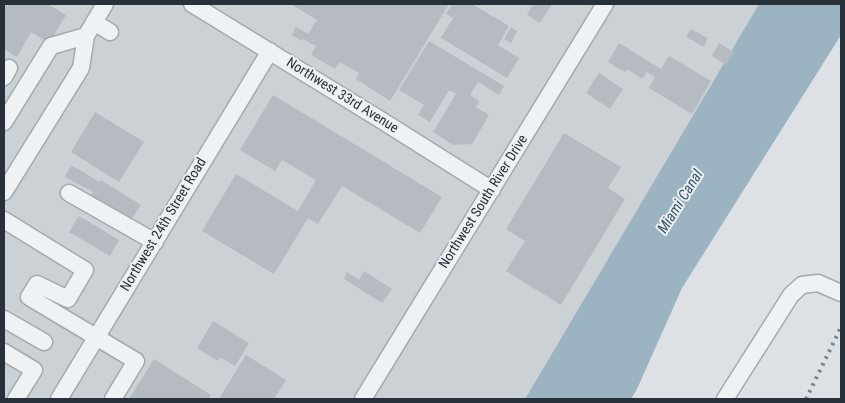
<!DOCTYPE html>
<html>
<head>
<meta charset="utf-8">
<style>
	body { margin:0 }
	#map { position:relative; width:845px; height:403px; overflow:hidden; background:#dde1e5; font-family:"Roboto Condensed",sans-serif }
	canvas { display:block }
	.frame { position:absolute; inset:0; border:5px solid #28313a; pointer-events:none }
</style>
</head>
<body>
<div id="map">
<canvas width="845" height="403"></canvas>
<div class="frame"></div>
</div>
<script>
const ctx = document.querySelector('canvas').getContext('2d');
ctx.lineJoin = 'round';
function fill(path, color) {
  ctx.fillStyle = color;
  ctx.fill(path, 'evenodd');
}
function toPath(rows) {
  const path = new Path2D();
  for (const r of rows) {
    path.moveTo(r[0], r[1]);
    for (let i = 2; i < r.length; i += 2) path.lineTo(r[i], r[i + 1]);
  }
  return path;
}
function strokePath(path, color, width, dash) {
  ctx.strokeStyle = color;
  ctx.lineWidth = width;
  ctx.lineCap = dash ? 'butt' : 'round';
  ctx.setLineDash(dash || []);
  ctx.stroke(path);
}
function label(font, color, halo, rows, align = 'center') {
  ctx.font = font + ' "Roboto Condensed",sans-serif';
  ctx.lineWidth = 4;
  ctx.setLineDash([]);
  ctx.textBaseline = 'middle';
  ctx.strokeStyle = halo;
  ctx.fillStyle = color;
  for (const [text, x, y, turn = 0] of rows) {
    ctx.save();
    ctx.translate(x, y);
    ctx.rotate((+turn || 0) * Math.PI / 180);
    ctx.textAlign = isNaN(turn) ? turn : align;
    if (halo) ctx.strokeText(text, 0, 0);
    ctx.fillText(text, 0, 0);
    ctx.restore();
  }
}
fill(toPath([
	[4,4,759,4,525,399,4,399]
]), '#ccd1d6');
fill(toPath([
	[759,4,841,4,841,35,682,288,637,389,631,399,525,399]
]), '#9cb3c2');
fill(toPath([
	[4,4,48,4,66,15,49,43,31,32,17,57,4,49],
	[291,4,449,4,390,101,356,79,359,73,340,62,335,69,311,55,316,46,303,39,302,41,292,35,296,27,308,34,317,20],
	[452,4,472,4,509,26,498,45,519,58,507,78,441,38,453,18,446,14],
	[533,4,552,4,540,23,527,15],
	[511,27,517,31,511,43,504,39],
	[691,29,708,38,704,47,686,37],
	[429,41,504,86,499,95,478,82,470,95,479,101,476,107,489,115,472,144,453,145,433,132,456,94,449,90,430,122,418,115,424,105,399,90],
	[619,43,661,69,669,56,711,81,692,114,649,88,655,77,647,72,642,79,627,69,625,72,608,62],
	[719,43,734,52,726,65,712,56],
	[599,73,623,89,610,109,586,93],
	[273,95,442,197,420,233,342,186,318,224,308,218,274,274,202,231,236,174,298,211,316,180,282,160,275,171,240,150],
	[95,112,144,142,119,182,71,152],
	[564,133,621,167,608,188,625,199,561,305,506,271,525,241,506,229],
	[71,165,100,182,101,180,141,205,131,220,91,196,93,192,65,177],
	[79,216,119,240,110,256,69,232],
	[364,271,392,289,382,303,344,279,347,272,359,280],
	[213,321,249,343,235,366,220,357,218,361,197,348],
	[246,355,286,380,274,399,223,399,220,397],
	[154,359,211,395,208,399,129,399]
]), '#b5bbc1');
const minor = toPath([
	[192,4,381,120,492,190],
	[94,22,110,32],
	[4,77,9,68],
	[4,122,51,46,86,36],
	[4,192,81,68,86,36,105,4],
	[69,193,155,242],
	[4,220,85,270,68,299,37,284,29,297,136,361,113,399],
	[4,319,44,342],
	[4,352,34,370,16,399],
	[59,399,270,51],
	[363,399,605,4],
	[725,399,791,295,802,285,818,283,841,293]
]);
strokePath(minor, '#a3a9ae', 19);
strokePath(minor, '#eff2f4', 16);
strokePath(toPath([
	[806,399,841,327]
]), '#78838d', 4, [2.5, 5]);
label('14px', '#28313a', '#ecf0f3', [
	["Northwest 33rd Avenue",342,96,32],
	["Northwest South River Drive",484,202,-58],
	["Northwest 24th Street Road",164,225,-59]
]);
label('italic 15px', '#375469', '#ecf0f3', [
	["Miami Canal",681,202,-58]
]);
</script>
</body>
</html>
